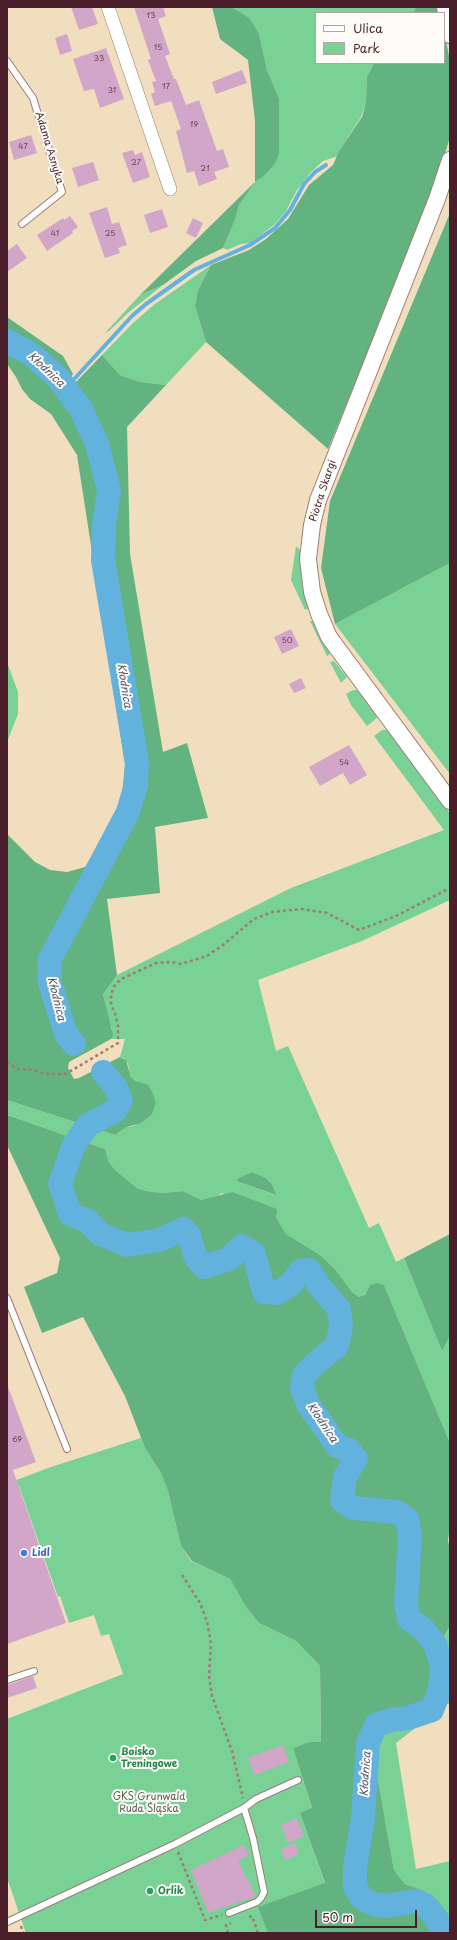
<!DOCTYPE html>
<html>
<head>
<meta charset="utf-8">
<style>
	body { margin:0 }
	#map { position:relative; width:457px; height:1940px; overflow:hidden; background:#f0debf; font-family:"Playpen Sans",sans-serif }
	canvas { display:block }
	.frame { position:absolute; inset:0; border:8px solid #4a1f2b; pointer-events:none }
	.legend { position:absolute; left:315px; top:12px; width:130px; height:52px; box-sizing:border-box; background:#fdfcf7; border:1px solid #b5a4a5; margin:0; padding:5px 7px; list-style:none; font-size:12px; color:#4a1f2b }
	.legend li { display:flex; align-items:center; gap:8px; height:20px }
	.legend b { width:20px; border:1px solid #b5a4a5 }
	.scale { position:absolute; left:315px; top:1910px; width:102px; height:18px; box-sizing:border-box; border:2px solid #4a1f2b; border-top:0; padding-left:5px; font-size:12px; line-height:14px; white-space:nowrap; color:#4a1f2b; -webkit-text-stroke:3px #fdfcf7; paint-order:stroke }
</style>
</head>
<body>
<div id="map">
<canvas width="457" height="1940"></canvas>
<div class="frame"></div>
<ul class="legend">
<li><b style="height:5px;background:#fff"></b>Ulica</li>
<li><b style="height:11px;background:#79d196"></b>Park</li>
</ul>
<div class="scale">50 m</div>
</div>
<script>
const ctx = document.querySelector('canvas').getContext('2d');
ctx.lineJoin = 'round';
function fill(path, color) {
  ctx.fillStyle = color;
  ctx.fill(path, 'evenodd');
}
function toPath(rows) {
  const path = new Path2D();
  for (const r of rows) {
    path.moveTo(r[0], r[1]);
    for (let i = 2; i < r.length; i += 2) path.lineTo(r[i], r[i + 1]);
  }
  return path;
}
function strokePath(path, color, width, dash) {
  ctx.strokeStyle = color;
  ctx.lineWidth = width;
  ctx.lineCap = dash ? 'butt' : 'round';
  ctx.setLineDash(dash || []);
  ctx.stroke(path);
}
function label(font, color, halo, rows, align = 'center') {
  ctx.font = font + ' "Playpen Sans",sans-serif';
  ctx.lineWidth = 4;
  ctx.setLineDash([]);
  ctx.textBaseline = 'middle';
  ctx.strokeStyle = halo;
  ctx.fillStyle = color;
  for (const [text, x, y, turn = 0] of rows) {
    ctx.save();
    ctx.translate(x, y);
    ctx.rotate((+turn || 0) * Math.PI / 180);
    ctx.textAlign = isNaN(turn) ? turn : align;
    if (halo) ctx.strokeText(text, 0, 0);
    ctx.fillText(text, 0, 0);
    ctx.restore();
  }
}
fill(toPath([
	[231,7,416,7,413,13,316,13,316,63,374,63,367,78,366,102,361,117,339,151,338,156,323,161,311,172,297,190,286,211,275,224,250,243,241,244,227,250,223,248,235,220,239,205,255,182,263,177,275,164,279,128,279,98,267,70,259,34],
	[211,265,198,290,195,306,206,342,166,385,140,382,120,375,102,355,133,323,155,304],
	[163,285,129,312,109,331,105,333,140,295],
	[296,546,301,551,302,572,309,608,305,610,291,580],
	[450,563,450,774,335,624],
	[310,621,314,621,328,649,330,654,327,656],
	[334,661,347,677,341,683,330,662],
	[7,662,18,692,18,714,7,742],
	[353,690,357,690,376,714,377,718,367,726,351,705,346,694],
	[382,730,387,730,450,813,450,900,362,941,258,980,276,1051,288,1046,369,1228,379,1223,396,1262,404,1258,442,1351,450,1336,450,1443,384,1285,359,1297,352,1292,335,1269,320,1255,286,1234,276,1217,222,1193,215,1197,200,1200,183,1191,163,1193,146,1191,137,1188,115,1170,109,1162,105,1149,7,1115,7,1100,115,1135,127,1127,134,1126,156,1102,152,1091,131,1077,128,1064,124,1058,120,1057,125,1039,111,1039,112,1028,109,1025,103,993,117,975,291,888,444,830,374,736],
	[252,1172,266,1178,272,1184,275,1195,236,1181,240,1177],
	[141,1438,145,1448,161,1473,168,1491,181,1546,191,1561,230,1579,246,1607,259,1623,296,1641,320,1666,321,1743,309,1742,293,1748,312,1809,300,1813,325,1884,259,1907,268,1933,26,1933,7,1878,7,1719,123,1674,109,1634,101,1636,94,1615,69,1623,60,1596,58,1597,19,1486,13,1488,11,1482,51,1467],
	[450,1628,450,1670,442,1639],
	[450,1674,450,1703,445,1705],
	[428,1718,396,1743,416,1869,450,1861,450,1917,430,1894,405,1884,394,1870,372,1746,382,1731]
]), '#79d196');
fill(toPath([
	[212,7,231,7,238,11,250,19,259,34,267,70,279,98,279,153,275,164,263,177,255,182,239,205,235,220,223,248,196,261,163,285,140,295,255,182,255,121,248,60,220,39],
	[416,7,439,7,440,13,413,13],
	[444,31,450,61,450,137,431,199,328,449,206,342,195,306,198,290,211,265,249,250,266,239,288,219,309,185,333,165,339,151,362,117,366,102,367,77,374,63,444,63],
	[450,213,450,563,335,624,321,568,330,501],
	[7,317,63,356,73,374,62,389,68,396,75,383,102,355,120,375,140,382,166,385,127,427,130,554,163,752,187,743,208,818,155,827,160,893,107,899,117,975,103,994,113,1035,111,1039,69,1062,68,1068,74,1079,79,1078,120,1057,126,1060,131,1077,136,1081,148,1085,152,1091,156,1102,152,1114,141,1123,127,1127,115,1135,7,1100,7,834,35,862,50,870,67,872,85,867,96,853,115,820,122,795,125,765,77,455,51,414,30,399,22,389,16,377,7,364],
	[7,1115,105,1149,109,1162,115,1170,137,1188,146,1191,163,1193,183,1191,201,1200,232,1192,277,1209,276,1217,286,1234,320,1255,335,1269,352,1292,359,1297,366,1294,370,1285,377,1283,384,1285,450,1443,450,1527,448,1540,450,1550,450,1627,442,1639,450,1674,445,1705,442,1709,438,1713,418,1722,382,1731,372,1746,394,1870,405,1884,424,1891,437,1900,450,1917,450,1933,268,1933,258,1907,325,1883,300,1813,312,1808,293,1748,309,1742,321,1742,320,1666,296,1641,259,1623,246,1607,230,1579,192,1561,181,1546,168,1491,161,1473,145,1448,125,1396,83,1317,42,1333,24,1287,57,1273,60,1258,7,1145],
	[252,1172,266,1178,272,1184,276,1195,236,1181,240,1177],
	[450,1234,450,1336,442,1351,404,1258]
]), '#62b37f');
strokePath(toPath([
	[66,388,132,316,146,304,194,270,250,245,275,228,290,210,304,184,315,172,326,165]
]), '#63b1dd', 4);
strokePath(toPath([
	[7,341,31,354,59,379,81,409,97,444,109,490,104,525,103,560,137,762,136,785,128,812,49,961,50,983,66,1034,74,1044],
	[103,1072,116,1088,121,1100,115,1111,88,1125,74,1145,60,1184,70,1214,88,1221,100,1234,127,1245,160,1240,183,1229,189,1235,195,1256,204,1267,229,1259,242,1246,254,1254,264,1292,277,1293,290,1285,301,1271,309,1270,319,1286,339,1309,341,1326,337,1346,318,1361,304,1375,302,1388,308,1404,337,1446,349,1450,356,1459,345,1477,342,1500,353,1508,397,1512,407,1519,410,1535,406,1605,409,1619,423,1629,435,1644,442,1666,440,1689,432,1710,408,1718,391,1720,376,1725,368,1743,363,1819,355,1866,355,1887,362,1898,373,1904,387,1906,415,1901,425,1905,438,1921,442,1933]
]), '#63b1dd', 24);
fill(toPath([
	[71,7,92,7,98,24,79,30],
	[134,7,163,7,166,16,158,19,170,54,165,56,174,79,176,79,186,105,199,100,217,151,223,149,229,167,214,172,217,179,199,186,194,171,187,173,176,131,181,129,171,101,155,106,151,94,155,92,152,82,156,81,148,60,151,59],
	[67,34,72,51,60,55,55,38],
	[106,48,124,99,100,108,94,89,84,91,73,59],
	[242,70,247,83,216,94,212,82],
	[31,135,37,153,14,160,9,142],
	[133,150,135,155,142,152,150,177,133,183,122,153],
	[93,162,99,180,78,187,72,168],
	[107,207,112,224,119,222,127,245,118,248,120,253,105,258,89,213],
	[162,209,168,227,150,233,144,215],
	[70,216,78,227,72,231,73,233,47,251,37,235,63,218,64,220],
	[193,218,203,223,196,238,186,233],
	[17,244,27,258,7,272,7,251],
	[291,629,299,646,282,654,274,637],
	[301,678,306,688,294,693,289,684],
	[349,745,367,775,350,785,343,773,320,786,309,767],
	[7,1387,8,1387,36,1462,13,1470,66,1623,7,1644],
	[33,1676,37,1688,7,1698,7,1685],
	[283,1745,289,1762,254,1775,248,1758],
	[297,1818,304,1836,288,1843,281,1825],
	[295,1843,299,1854,285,1860,281,1849],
	[244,1845,249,1855,238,1861,256,1896,208,1913,191,1870]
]), '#d2a6c9');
const service = toPath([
	[7,61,33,98,62,192,22,224],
	[7,1298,67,1449],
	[7,1680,34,1671],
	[229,1913,257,1902,261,1898,264,1892,253,1838,244,1808],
	[7,1922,175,1844,244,1808,256,1799,298,1780]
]);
const minor = toPath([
	[108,7,170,189]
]);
const tertiary = toPath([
	[445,7,450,35],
	[450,160,437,199,318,500,312,525,308,559,312,592,319,614,329,637,450,801]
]);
strokePath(service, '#9d7e75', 8);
strokePath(minor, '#9d7e75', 14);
strokePath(tertiary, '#9d7e75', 18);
strokePath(toPath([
	[7,1062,17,1069,34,1070,44,1074,64,1074,69,1072,118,1043,118,1026,115,1013,111,1005,111,994,115,985,121,979,156,963,171,962,181,964,207,956,223,945,254,919,272,912,302,909,327,913,359,930,396,916,450,888],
	[182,1575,200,1603,207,1621,211,1644,209,1676,212,1696,232,1751,243,1798],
	[178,1852,205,1920,222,1915],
	[249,1917,252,1916,258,1933],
	[21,1926,23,1933],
	[228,1933,226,1925,231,1923]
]), '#9d7e75', 2.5, [3, 3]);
strokePath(service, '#fff', 6);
strokePath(minor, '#fff', 13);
strokePath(tertiary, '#fff', 16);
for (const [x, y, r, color] of [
	[24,1553,4,"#3f7fe0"],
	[113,1758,4,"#2e9e5b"],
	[150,1891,4,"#2e9e5b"]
]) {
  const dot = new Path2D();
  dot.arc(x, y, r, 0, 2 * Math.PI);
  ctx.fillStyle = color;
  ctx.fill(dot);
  strokePath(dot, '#fdfcf7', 1.5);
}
label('8px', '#6c4152', null, [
	["13",151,16],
	["15",158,48],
	["33",99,59],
	["17",166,87],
	["31",112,91],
	["19",194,125],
	["47",23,147],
	["27",136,163],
	["21",205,169],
	["41",55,234],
	["25",110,234],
	["50",287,641],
	["54",344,763],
	["69",17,1440]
]);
label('10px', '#4a1f2b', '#fdfcf7', [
	["Adama Asnyka",49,148,73],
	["Piotra Skargi",323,491,-72]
]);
label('bold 10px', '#366cbe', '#fdfcf7', [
	["Lidl",32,1553]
], 'left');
label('bold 10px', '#27864d', '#fdfcf7', [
	["Boisko",121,1752],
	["Treningowe",121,1764],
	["Orlik",158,1891]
], 'left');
label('10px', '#5a5d50', '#fdfcf7', [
	["GKS Grunwald",149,1797],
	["Ruda Śląska",149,1809]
]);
label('italic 11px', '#545972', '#fdfcf7', [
	["Kłodnica",46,370,43],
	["Kłodnica",124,686,81],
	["Kłodnica",56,999,76],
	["Kłodnica",322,1423,56],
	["Kłodnica",366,1774,-86]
]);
</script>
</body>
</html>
